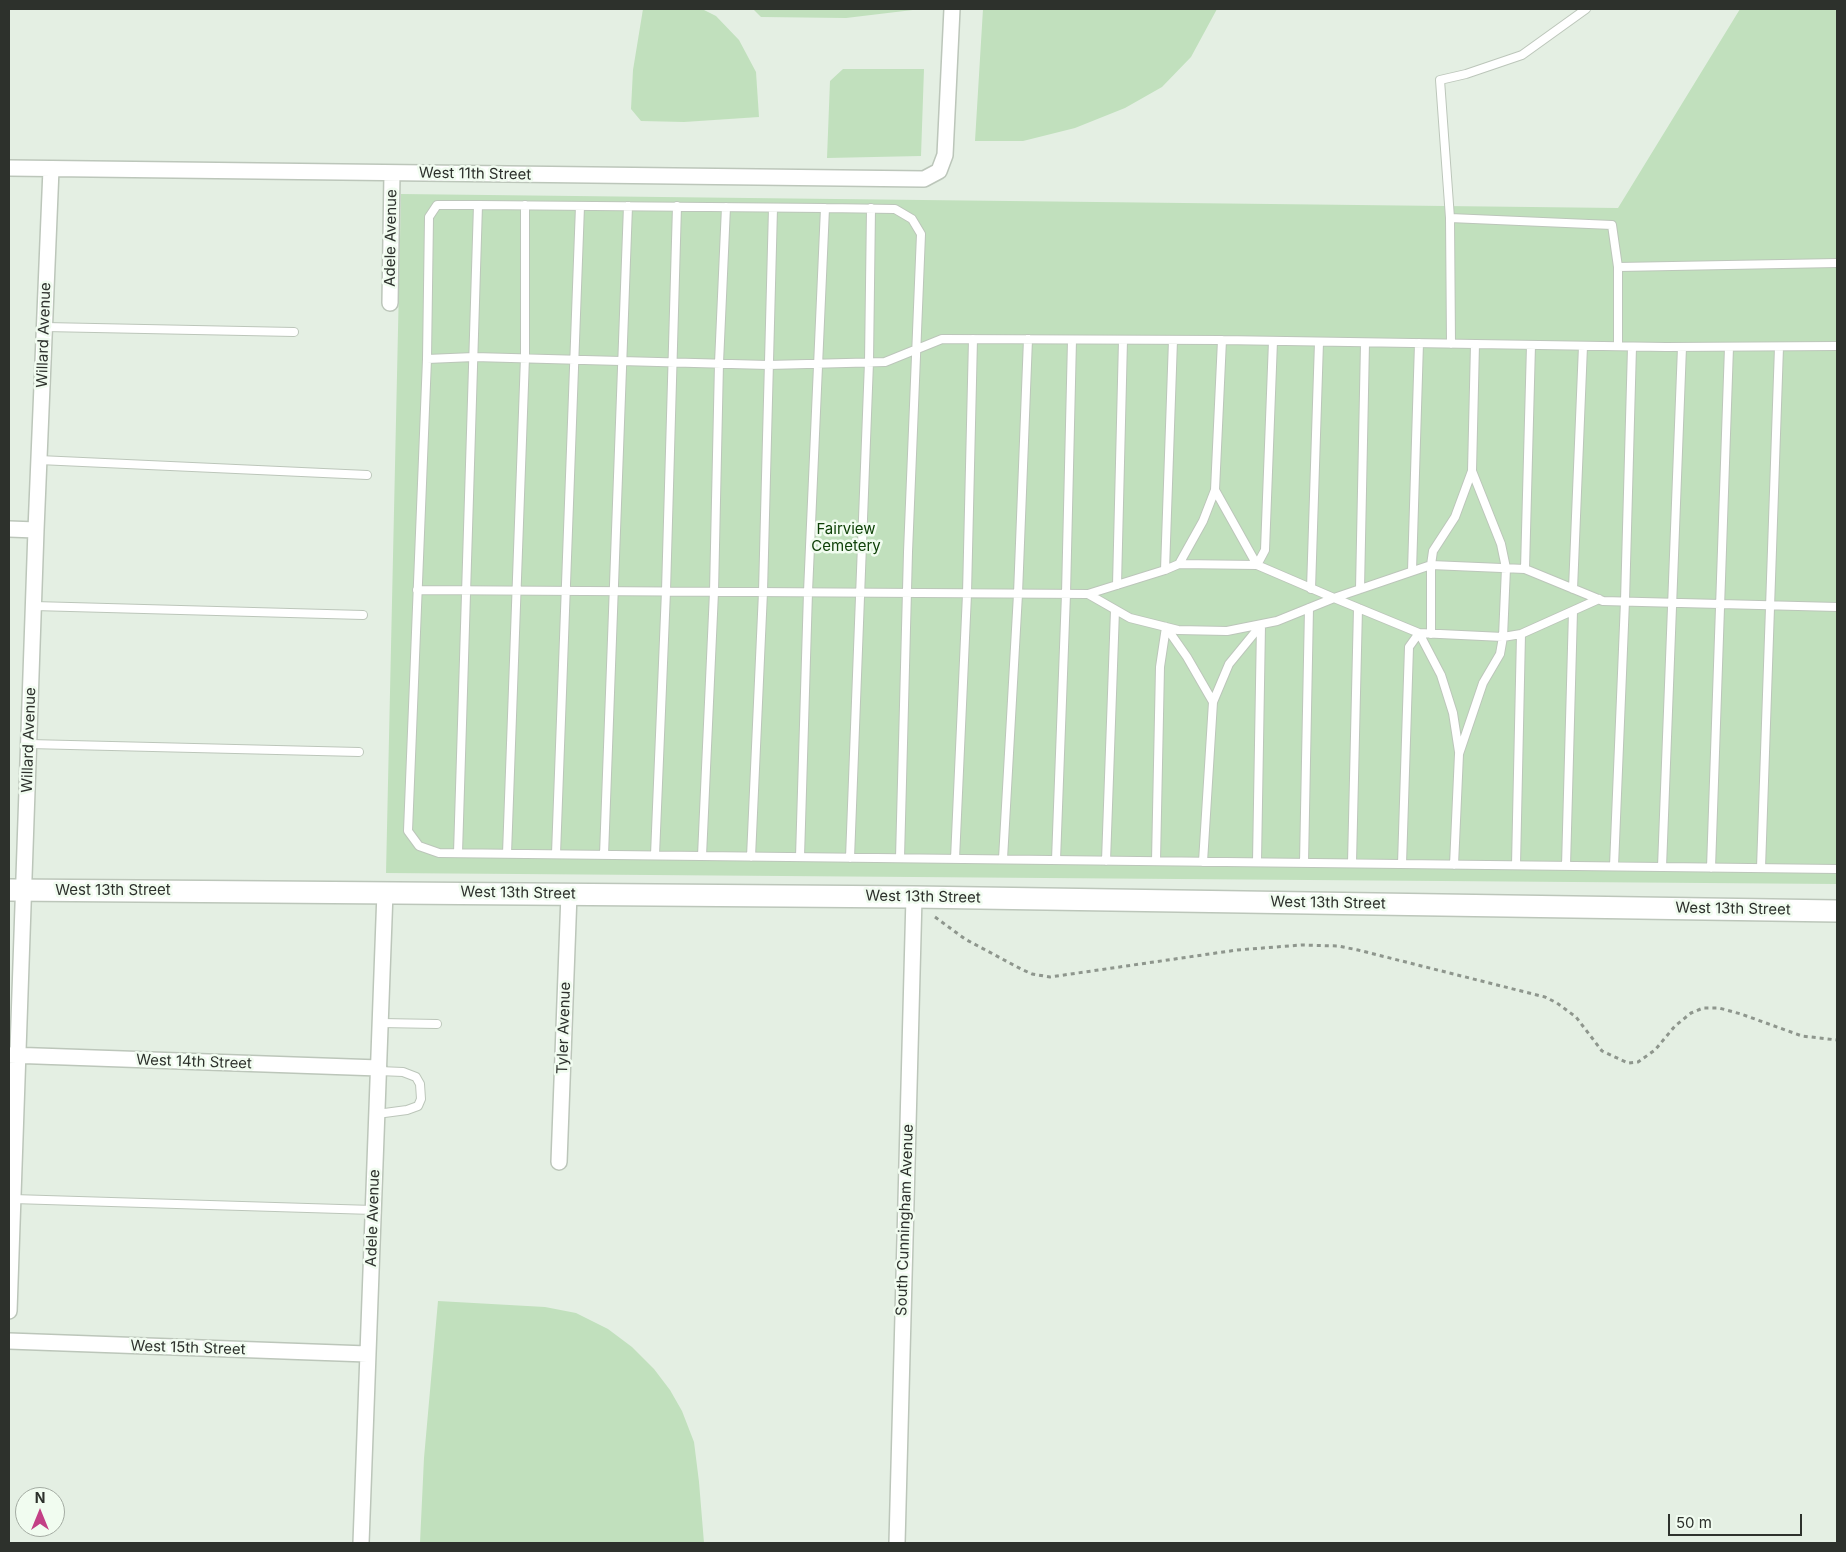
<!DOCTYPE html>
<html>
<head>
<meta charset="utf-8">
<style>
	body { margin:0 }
	#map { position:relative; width:1846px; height:1552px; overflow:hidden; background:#e4efe3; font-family:Inter,sans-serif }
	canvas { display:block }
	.frame { position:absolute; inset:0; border:10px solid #2d312c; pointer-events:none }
	.north { position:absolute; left:15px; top:1487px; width:50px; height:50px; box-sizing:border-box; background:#f1fcf0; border:1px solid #a3aba2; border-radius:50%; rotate:0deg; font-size:14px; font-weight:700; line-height:20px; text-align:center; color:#2d312c }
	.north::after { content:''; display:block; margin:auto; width:18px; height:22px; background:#c34086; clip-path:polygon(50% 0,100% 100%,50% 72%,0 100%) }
	.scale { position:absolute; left:1668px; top:1514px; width:134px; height:22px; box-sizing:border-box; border:2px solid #2d312c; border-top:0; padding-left:6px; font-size:15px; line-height:18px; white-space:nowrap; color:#2d312c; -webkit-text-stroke:4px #f1fcf0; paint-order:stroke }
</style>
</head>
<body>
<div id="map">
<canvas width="1846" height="1552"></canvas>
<div class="frame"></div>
<div class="north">N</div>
<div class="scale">50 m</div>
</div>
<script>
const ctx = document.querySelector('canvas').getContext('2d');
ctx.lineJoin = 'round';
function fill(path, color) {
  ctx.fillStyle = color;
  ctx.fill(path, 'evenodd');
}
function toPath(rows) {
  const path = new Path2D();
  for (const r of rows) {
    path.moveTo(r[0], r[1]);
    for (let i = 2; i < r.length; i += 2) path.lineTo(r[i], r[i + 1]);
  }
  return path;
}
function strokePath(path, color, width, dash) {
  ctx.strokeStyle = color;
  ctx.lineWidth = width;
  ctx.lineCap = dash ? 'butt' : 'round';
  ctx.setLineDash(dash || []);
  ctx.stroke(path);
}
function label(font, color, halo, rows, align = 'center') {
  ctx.font = font + ' Inter,sans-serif';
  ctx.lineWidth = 5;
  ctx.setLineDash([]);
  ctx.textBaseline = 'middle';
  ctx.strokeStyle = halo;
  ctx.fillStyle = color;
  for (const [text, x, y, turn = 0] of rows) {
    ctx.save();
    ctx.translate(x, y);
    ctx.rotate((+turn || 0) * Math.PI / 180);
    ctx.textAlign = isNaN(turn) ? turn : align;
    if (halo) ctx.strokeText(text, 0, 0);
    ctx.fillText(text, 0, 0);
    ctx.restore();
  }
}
fill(toPath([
	[643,9,702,9,716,16,739,40,756,72,759,117,684,122,641,121,631,109,633,70],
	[753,9,921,9,846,18,761,17],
	[983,9,1217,9,1191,57,1162,87,1125,108,1075,128,1023,141,975,141],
	[1740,9,1837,9,1837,884,386,873,401,194,1618,208],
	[843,69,924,69,921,156,827,158,830,81],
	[438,1301,545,1307,576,1313,608,1329,632,1347,654,1369,670,1390,682,1411,694,1442,699,1482,704,1543,420,1543,424,1458]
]), '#c1e0bd');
const lane = toPath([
	[1450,218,1440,80,1466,74,1522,55,1586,9],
	[1618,267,1837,263],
	[45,327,294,332],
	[1222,340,1215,490,1257,565,1265,550,1273,341],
	[1451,344,1450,218,1612,225,1618,267,1618,346],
	[1837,346,1666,347,1222,340,942,339,885,362,768,365,474,357,427,359,408,831,419,846,439,853,1837,869],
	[427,359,429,217,437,205,478,205],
	[39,460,367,475],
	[1179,564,1257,565,1334,598,1277,621,1227,631,1178,630,1130,618,1088,594,1165,570,1179,564],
	[1179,564,1203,521,1215,490],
	[1525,569,1531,345],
	[1165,570,1173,340],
	[1412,571,1419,343],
	[1117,585,1123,340],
	[1311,589,1319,342],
	[1360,589,1365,343],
	[1573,589,1583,346],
	[417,590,1088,594],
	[1599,599,1521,634,1503,637,1419,633,1334,598,1431,565,1525,569,1603,601,1837,607],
	[34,606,363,615],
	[1166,627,1187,657,1213,702],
	[1431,634,1431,565,1433,551,1455,517,1472,471],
	[29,744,359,752],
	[458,853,478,205,825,208,895,209,912,219,921,234,908,552,900,858],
	[507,854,525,357,525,205],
	[556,854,580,206],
	[604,855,628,206],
	[655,855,666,591,677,206],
	[702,856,714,592,719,363,726,207],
	[751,857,763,592,773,208],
	[800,857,808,592,825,208],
	[850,858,869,362,871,208],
	[955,859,967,594,973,339],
	[1003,859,1018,594,1028,339],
	[1056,860,1066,594,1072,340],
	[1106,861,1115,610],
	[1156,861,1160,667,1166,627],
	[1203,862,1213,702,1229,664,1261,625],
	[1257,862,1261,625],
	[1304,863,1309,608],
	[1352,863,1358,608],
	[1402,864,1409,647,1419,633,1441,675,1453,713,1459,752],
	[1454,865,1459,754,1483,683,1500,654,1503,637,1506,568,1501,544,1472,471,1475,344],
	[1516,865,1521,634],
	[1566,866,1573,611],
	[1614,866,1625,601,1632,347],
	[1662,867,1682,347],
	[1711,868,1729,347],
	[1761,868,1779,347],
	[381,1023,437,1024],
	[377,1114,407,1110,418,1106,421,1099,420,1084,416,1077,403,1072,379,1071],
	[13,1199,373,1210]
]);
const street = toPath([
	[9,168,924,179,939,171,945,155,952,9],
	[390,303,392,173],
	[9,529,36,530],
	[9,1055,379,1068],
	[559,1162,569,894],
	[9,1311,36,530,51,169],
	[9,1341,367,1354],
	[361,1543,385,892],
	[897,1543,914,897]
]);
const secondary = toPath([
	[9,890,914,897,1837,911]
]);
strokePath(lane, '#bcc6ba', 10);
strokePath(street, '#bcc6ba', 18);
strokePath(secondary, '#bcc6ba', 24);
strokePath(toPath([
	[935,917,965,939,1021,969,1032,974,1050,977,1237,950,1301,945,1338,946,1358,950,1545,997,1557,1003,1576,1017,1602,1051,1628,1063,1638,1062,1655,1050,1675,1026,1691,1013,1703,1008,1719,1008,1741,1014,1802,1036,1837,1040]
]), '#8e968d', 3, [4, 4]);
strokePath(lane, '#fff', 8);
strokePath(street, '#fff', 15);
strokePath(secondary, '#fff', 21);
label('15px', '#2d312c', '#f1fcf0', [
	["West 11th Street",475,174,1],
	["Adele Avenue",391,238,-89],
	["Willard Avenue",44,335,-88],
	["Willard Avenue",29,740,-88],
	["West 13th Street",113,890],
	["West 13th Street",518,893,1],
	["West 13th Street",923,897,1],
	["West 13th Street",1328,903,1],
	["West 13th Street",1733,909,1],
	["Tyler Avenue",564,1028,-88],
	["West 14th Street",194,1062,2],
	["Adele Avenue",373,1218,-88],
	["South Cunningham Avenue",905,1220,-88],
	["West 15th Street",188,1348,2]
]);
label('15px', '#0f4108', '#f1fcf0', [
	["Fairview",846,529],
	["Cemetery",846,546]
]);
</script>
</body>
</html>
